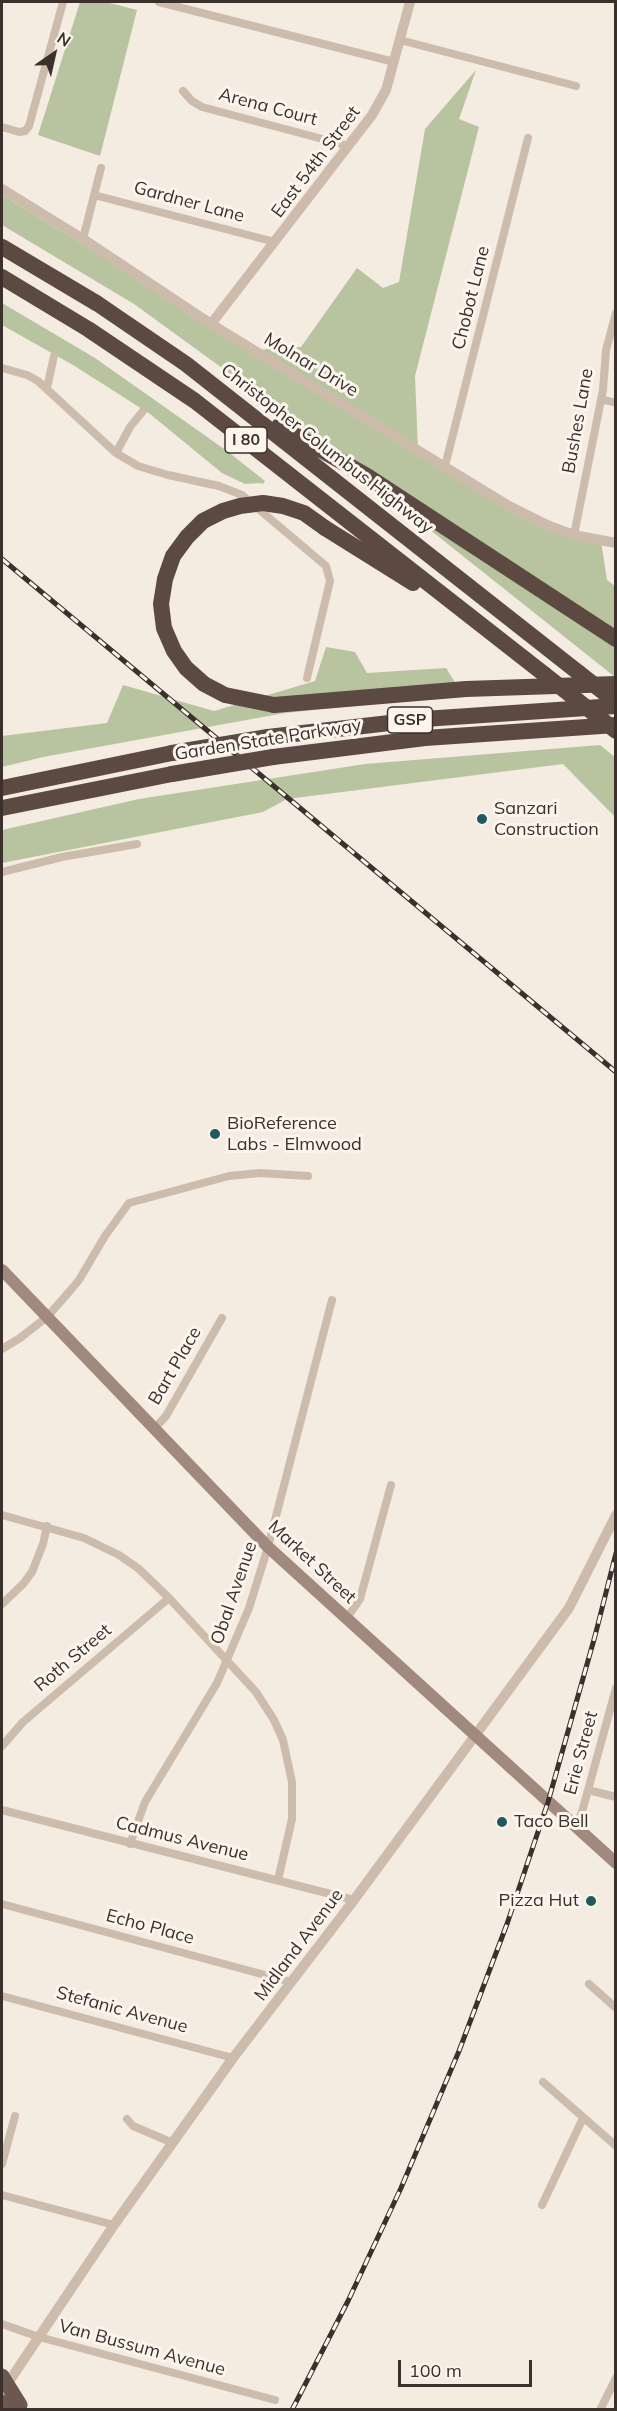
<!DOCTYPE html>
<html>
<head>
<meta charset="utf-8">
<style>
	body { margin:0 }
	#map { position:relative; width:617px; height:2411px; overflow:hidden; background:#f4ebe1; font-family:Mulish,sans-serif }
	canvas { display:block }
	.frame { position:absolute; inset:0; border:3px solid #3b302b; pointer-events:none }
	.north { position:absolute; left:24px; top:24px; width:60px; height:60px; -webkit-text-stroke:4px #fbf5ee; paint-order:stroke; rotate:34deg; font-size:16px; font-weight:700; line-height:24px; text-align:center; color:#3b302b }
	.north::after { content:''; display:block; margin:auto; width:21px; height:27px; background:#3b302b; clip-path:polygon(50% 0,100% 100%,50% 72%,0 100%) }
	.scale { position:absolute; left:398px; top:2360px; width:134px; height:27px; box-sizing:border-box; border:3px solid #3b302b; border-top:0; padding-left:8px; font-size:18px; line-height:21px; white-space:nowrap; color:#3b302b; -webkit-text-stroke:4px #fbf5ee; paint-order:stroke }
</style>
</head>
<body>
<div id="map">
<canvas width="617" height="2411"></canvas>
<div class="frame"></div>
<div class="north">N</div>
<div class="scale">100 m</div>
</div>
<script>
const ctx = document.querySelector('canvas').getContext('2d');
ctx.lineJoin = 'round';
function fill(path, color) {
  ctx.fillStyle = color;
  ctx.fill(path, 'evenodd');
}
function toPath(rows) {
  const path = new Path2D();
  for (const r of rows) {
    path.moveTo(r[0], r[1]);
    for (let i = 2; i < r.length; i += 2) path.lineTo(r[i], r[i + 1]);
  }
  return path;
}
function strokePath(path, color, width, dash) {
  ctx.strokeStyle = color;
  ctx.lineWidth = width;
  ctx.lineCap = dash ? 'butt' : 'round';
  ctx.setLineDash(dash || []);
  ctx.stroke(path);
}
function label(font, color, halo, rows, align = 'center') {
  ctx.font = font + ' Mulish,sans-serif';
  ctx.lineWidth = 6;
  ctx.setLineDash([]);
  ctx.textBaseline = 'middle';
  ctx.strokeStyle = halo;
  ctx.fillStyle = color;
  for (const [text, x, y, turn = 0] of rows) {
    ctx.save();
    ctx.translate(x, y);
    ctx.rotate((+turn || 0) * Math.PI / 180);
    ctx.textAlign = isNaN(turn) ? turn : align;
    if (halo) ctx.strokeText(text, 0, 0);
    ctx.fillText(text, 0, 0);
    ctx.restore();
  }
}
fill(toPath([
	[80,2,106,2,137,10,100,156,38,135],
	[476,70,459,119,479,127,415,376,418,450,500,501,601,541,607,580,615,586,615,677,273,405,134,304,2,225,2,195,254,350,301,347,357,268,383,288,399,282,425,129],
	[2,303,95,358,227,451,265,481,263,484,260,483,245,484,222,473,150,414,73,365,2,325],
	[326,647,355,652,367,673,446,668,463,695,285,713,43,757,2,767,2,736,107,723,123,685,214,711,315,681],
	[600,745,615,757,615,817,563,764,287,799,263,812,2,863,2,830,139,799,365,764]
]), '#b8c4a0');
strokePath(toPath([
	[159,2,394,62],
	[400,40,576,86],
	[183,91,192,101,202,107,349,146],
	[2,127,19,132,25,131,29,126,63,2],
	[94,195,275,242],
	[83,239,101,168],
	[2,368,27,375,38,381,116,453,138,466,168,475,219,486,242,495,326,566,330,581,307,678],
	[47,388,54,356],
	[601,399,616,403],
	[116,453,130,427,143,411],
	[445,466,528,138],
	[574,535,603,390,606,350,616,313],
	[2,872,62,857,137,844],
	[2,1349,20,1338,47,1317,69,1292,79,1280,105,1236,129,1203,229,1176,260,1173,308,1176],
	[154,1429,166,1416,222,1318],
	[2,1515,84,1538,119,1555,139,1569,169,1598,256,1692,274,1720,283,1740,292,1782,292,1819,278,1880],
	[2,1604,23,1584,32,1572,43,1544,47,1526],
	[347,1618,360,1599,391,1485],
	[2,1746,23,1722,169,1598],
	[588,1790,616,1797],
	[2,1810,354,1900],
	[575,1826,582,1812,616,1688],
	[130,1844,145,1802,217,1683,249,1608,268,1547,332,1300],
	[2,1904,291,1982],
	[589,1984,616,2008],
	[2,1996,233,2058],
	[543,2082,616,2146],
	[127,2119,133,2126,173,2143],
	[2,2164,15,2116],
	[2,2195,114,2225],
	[542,2205,583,2118],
	[2,2324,39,2337,275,2400],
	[600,2410,616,2378]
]), '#cdbbac', 8);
strokePath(toPath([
	[2,189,83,239,211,324,509,506,551,527,574,535,616,543],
	[211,324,372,115,386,90,410,2],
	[2,2392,114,2225,233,2058,351,1904,569,1608,616,1515]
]), '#cdbbac', 10);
strokePath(toPath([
	[2,1270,268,1547,616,1863]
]), '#a18a7d', 12);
strokePath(toPath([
	[2,2402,7,2410]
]), '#6c584f', 15);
strokePath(toPath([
	[2,247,98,304,186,364,579,673],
	[2,277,88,329,195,401,544,674],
	[279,426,367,476,616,639],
	[325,528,413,583],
	[274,705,466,689,616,684],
	[268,737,424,719,616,706],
	[273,757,425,738,616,725],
	[2,788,172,753],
	[2,808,172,774]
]), '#5c4a42', 16);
const rail = toPath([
	[2,559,616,1072],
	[292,2410,348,2301,401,2188,459,2051,507,1924,548,1802,595,1636,616,1553]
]);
strokePath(rail, '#3b302b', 5);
strokePath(rail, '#fbf5ee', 3, [9]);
strokePath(toPath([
	[2,2376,20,2405]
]), '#6c584f', 15);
strokePath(toPath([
	[579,673,616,702],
	[544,674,616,731],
	[274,705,225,695,204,684,186,668,174,651,164,628,161,604,165,579,173,556,187,537,203,521,223,511,240,506,263,503,283,506,304,513,325,528],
	[172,753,268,737],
	[172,774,273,757]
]), '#5c4a42', 16);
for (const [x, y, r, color] of [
	[482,819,6,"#1f5a5e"],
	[215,1134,6,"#1f5a5e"],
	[502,1822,6,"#1f5a5e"],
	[591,1901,6,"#1f5a5e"]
]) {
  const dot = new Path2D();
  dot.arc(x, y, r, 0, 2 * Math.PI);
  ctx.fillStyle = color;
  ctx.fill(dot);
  strokePath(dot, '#fbf5ee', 2);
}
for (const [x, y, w] of [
	[246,440,42],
	[410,720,45]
]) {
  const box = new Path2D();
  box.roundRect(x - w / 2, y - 13, w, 26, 4.5);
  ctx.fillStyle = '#fbf5ee';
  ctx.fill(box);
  strokePath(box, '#3b302b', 1.5);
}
label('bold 16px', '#3b302b', null, [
	["I 80",246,440],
	["GSP",410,720]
]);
label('18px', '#3b302b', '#fbf5ee', [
	["Arena Court",268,107,15],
	["East 54th Street",316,162,-53],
	["Gardner Lane",189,202,15],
	["Chobot Lane",471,298,-76],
	["Molnar Drive",311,365,31],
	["Bushes Lane",578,421,-80],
	["Christopher Columbus Highway",327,449,38],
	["Garden State Parkway",268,740,-9],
	["Bart Place",175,1366,-60],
	["Market Street",312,1562,43],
	["Obal Avenue",234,1593,-71],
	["Roth Street",73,1658,-40],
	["Erie Street",581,1753,-75],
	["Cadmus Avenue",182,1839,14],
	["Echo Place",150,1927,15],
	["Midland Avenue",299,1945,-53],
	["Stefanic Avenue",122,2010,15],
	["Van Bussum Avenue",142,2348,15]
]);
label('18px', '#3b302b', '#fbf5ee', [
	["Sanzari",494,809],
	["Construction",494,830],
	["BioReference",227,1124],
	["Labs - Elmwood",227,1145],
	["Taco Bell",514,1822],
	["Pizza Hut",579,1901,"right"]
], 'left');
</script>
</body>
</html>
